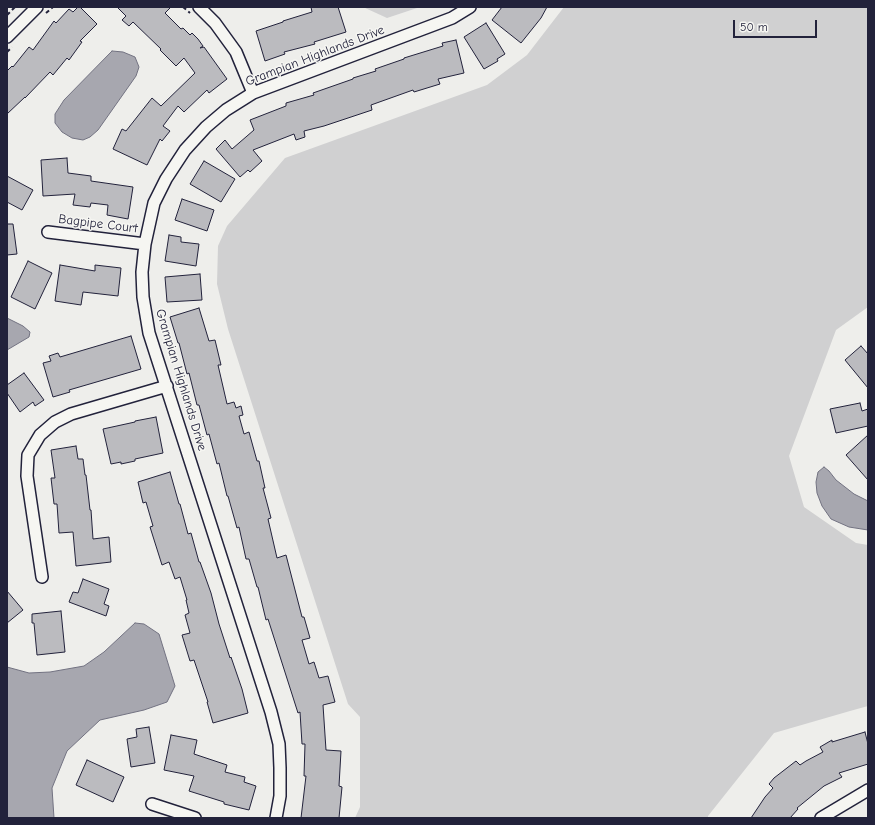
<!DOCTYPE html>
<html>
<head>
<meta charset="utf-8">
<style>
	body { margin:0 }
	#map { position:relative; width:875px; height:825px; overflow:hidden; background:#eeeeeb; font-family:"Comic Neue",sans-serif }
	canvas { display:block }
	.frame { position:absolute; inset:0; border:8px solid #22223b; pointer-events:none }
	.scale { position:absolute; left:733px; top:20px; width:84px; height:18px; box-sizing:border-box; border:2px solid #22223b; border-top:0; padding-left:5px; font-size:12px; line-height:14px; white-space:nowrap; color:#22223b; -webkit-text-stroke:3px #f6f6f2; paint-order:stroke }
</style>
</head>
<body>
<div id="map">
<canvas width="875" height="825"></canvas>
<div class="frame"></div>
<div class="scale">50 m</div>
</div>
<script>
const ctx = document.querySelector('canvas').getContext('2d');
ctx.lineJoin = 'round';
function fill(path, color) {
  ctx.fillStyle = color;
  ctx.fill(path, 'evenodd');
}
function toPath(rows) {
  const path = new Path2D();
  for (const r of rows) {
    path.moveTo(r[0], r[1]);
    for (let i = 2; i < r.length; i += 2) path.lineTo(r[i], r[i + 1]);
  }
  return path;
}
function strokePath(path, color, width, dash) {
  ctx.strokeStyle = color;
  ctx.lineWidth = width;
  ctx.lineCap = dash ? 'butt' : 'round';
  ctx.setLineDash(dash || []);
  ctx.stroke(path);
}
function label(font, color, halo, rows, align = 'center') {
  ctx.font = font + ' "Comic Neue",sans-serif';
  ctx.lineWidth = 3;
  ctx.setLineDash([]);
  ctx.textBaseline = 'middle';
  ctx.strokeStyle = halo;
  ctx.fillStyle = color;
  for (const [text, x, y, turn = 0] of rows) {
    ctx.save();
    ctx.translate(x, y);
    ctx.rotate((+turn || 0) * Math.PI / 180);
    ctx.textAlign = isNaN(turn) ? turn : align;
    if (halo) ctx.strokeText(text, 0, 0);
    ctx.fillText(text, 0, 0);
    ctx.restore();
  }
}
fill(toPath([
	[363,7,420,7,387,18],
	[564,7,868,7,868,307,836,330,789,456,804,507,856,543,868,545,868,706,850,711,774,733,708,816,708,818,355,818,360,807,360,717,348,704,228,329,217,284,218,246,227,226,285,158,487,85,527,55]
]), '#d0d0d1');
const water = toPath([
	[112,51,123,52,135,57,139,67,136,76,98,130,90,137,83,140,72,138,62,132,55,123,55,114,64,100,112,51],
	[7,318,23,326,30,332,29,337,7,350,7,318],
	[824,467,829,471,836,480,854,494,868,501,868,530,849,527,831,519,822,506,817,493,816,482,818,472,824,467],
	[135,623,144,624,159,634,175,686,167,702,144,710,100,720,67,751,52,788,54,818,7,818,7,667,29,673,50,672,84,666,104,652,135,623]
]);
fill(water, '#a7a7af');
strokePath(water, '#727281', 1);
const building = toPath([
	[78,7,80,7,97,24,80,41,82,42,69,60,67,58,53,75,50,72,25,98,25,97,7,114,7,71,12,66,13,67,29,47,33,50,54,21,56,23,69,9,73,12,78,7],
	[117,7,171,7,165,13,181,29,183,28,190,35,192,33,198,39,203,46,200,48,204,47,227,79,209,93,207,90,184,112,178,106,163,126,170,131,162,141,160,139,147,165,113,149,122,129,126,131,152,98,161,106,195,73,184,58,176,66,160,50,161,49,133,22,129,26,122,20,126,16,117,7],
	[311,7,338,7,346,32,314,42,315,44,284,52,285,54,265,61,256,31,283,22,283,21,312,12,311,7],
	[502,7,547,7,541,18,521,43,492,20,502,7],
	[486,23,505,54,497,59,498,61,484,69,464,37,486,23],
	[456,40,464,73,438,79,440,84,414,92,413,90,371,105,372,110,324,126,304,131,305,137,296,140,294,134,253,150,262,161,250,172,248,170,240,177,216,149,225,140,232,149,254,130,250,120,286,106,286,103,314,95,313,93,353,79,353,78,376,71,375,69,404,59,404,58,443,46,442,43,456,40],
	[67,158,68,173,91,176,91,181,133,187,128,219,107,215,108,205,91,203,90,207,73,205,75,194,43,196,41,160,67,158],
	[204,161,235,179,221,202,190,184,204,161],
	[7,176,33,190,22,210,7,202,7,176],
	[182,199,214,210,207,231,175,220,182,199],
	[7,224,13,224,17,254,7,255,7,224],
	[169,235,181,237,181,242,199,244,196,266,165,261,169,235],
	[28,261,52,273,35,309,11,297,28,261],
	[60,265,95,271,95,265,121,268,118,296,83,292,81,305,55,301,60,265],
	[200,274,202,300,167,302,165,277,200,274],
	[199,308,209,341,215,340,221,365,218,365,227,404,234,402,236,408,241,406,243,415,239,416,244,434,249,432,257,461,259,461,265,488,263,488,271,518,268,519,277,558,286,555,302,617,304,617,310,638,302,640,309,664,314,662,319,678,328,676,335,702,323,705,326,750,341,751,339,786,342,787,339,818,301,818,306,776,304,776,305,744,302,744,300,712,298,713,268,619,266,620,258,587,257,587,249,559,246,559,239,527,237,528,228,496,227,496,219,463,217,464,209,434,207,435,199,405,197,405,189,373,187,374,179,343,178,343,170,317,199,308],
	[131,336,141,369,69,390,70,392,53,397,43,363,51,361,49,356,58,353,60,357,131,336],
	[861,346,868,354,868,388,845,360,861,346],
	[24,373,44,400,35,406,33,402,20,412,7,393,7,385,24,373],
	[860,403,862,411,868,409,868,426,836,433,830,409,860,403],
	[156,417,163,453,135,459,135,461,121,464,121,462,111,464,103,429,135,422,135,421,156,417],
	[868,435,868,480,846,455,868,435],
	[76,446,78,459,83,459,85,475,86,475,90,510,91,510,93,539,109,537,111,562,76,566,73,532,59,533,57,504,54,504,51,478,55,478,51,450,76,446],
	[170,472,179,504,180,504,188,534,191,533,199,562,200,562,211,593,219,624,230,658,231,657,242,689,248,713,213,723,207,702,208,702,194,660,190,661,182,635,190,633,185,615,189,613,186,600,187,600,180,577,175,579,169,562,162,565,150,527,153,526,146,502,143,503,138,482,170,472],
	[83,579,109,589,104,604,109,606,106,616,69,602,73,592,78,593,83,579],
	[7,591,23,610,7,623,7,591],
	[61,611,65,652,37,655,34,623,32,623,32,614,61,611],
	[149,727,155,763,131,767,127,739,137,737,136,729,149,727],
	[865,732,868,744,868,764,839,773,842,777,824,786,797,808,798,809,790,818,751,818,765,797,773,788,769,784,774,778,796,761,800,765,806,761,823,752,820,747,832,740,832,742,865,732],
	[171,735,197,740,194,754,227,765,225,772,245,777,244,782,256,786,249,810,224,804,224,802,189,791,194,776,164,770,171,735],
	[87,760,124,777,113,802,76,785,87,760]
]);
fill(building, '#bbbbbf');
strokePath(building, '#22223b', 1);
const street = toPath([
	[199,7,215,23,236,52,253,93],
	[7,37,37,7],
	[48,232,145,244],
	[42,577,27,476,28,455,40,435,55,422,71,414,167,386],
	[152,804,195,818],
	[276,818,280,796,280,768,279,744,271,712,149,333,143,297,142,272,145,244,154,203,166,179,185,150,206,127,226,110,253,93,452,18,470,7],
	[821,818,868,790]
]);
strokePath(street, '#22223b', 14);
strokePath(toPath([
	[183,7,190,13],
	[46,13,53,7],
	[7,15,15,7],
	[7,52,12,47]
]), '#22223b', 2, [4, 3]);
strokePath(street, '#f6f6f2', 11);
label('13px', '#22223b', '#f6f6f2', [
	["Grampian Highlands Drive",315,56,-21],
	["Bagpipe Court",98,224,7],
	["Grampian Highlands Drive",181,380,73]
]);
</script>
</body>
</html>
